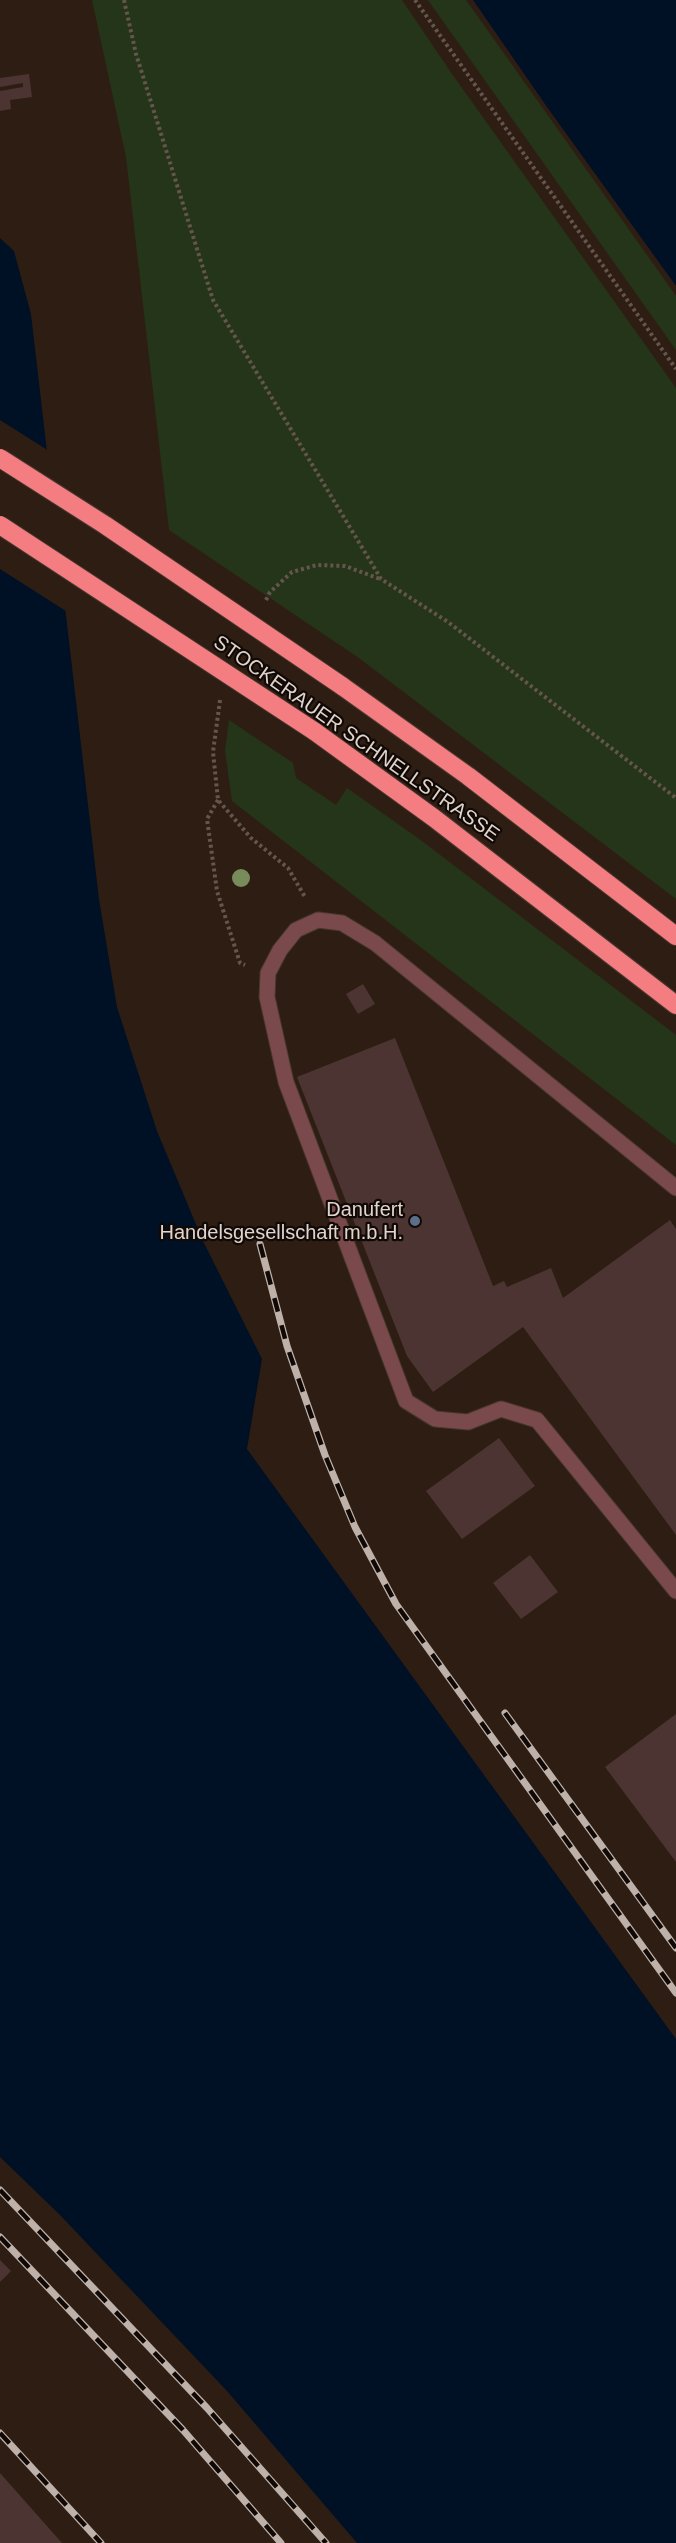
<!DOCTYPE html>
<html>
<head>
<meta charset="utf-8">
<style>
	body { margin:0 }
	canvas { display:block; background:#2e1d12 }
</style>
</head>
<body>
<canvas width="676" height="2543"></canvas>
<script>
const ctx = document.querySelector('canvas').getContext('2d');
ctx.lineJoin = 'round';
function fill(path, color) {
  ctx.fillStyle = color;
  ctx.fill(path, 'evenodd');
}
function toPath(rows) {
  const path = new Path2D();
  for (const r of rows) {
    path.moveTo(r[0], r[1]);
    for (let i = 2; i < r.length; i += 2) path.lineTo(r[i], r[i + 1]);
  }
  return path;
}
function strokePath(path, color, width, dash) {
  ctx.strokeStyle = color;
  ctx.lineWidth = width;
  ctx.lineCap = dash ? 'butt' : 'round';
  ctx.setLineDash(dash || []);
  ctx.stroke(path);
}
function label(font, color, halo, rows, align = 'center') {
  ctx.font = font + ' Helvetica,sans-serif';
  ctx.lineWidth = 4.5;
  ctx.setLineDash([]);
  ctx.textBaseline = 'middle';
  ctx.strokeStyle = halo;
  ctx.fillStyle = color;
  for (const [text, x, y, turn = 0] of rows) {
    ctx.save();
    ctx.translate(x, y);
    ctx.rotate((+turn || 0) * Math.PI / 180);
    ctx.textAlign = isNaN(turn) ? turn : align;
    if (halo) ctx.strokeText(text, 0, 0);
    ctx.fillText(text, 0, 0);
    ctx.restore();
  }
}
fill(toPath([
	[92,0,402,0,452,74,676,388,676,899,359,658,169,530,126,157],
	[428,0,466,0,676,296,676,350],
	[229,720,293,763,296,778,336,805,347,788,422,841,676,1035,676,1145,232,801,225,751]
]), '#24351a');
fill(toPath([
	[473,0,676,0,676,286,547,107],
	[0,238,14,251,31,314,99,899,117,1007,157,1131,203,1241,262,1359,247,1449,676,2039,676,2543,357,2543,227,2391,60,2215,0,2157]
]), '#001025');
fill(toPath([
	[0,420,49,451,69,613,0,569]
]), '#2e1d12');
fill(toPath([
	[29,74,32,97,10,100,11,109,0,111,0,91,23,87,23,83,0,87,0,78],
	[363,984,375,1004,358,1014,346,994],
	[395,1038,493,1286,504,1281,507,1287,551,1268,563,1298,670,1220,676,1229,676,1535,523,1327,433,1392,407,1356,297,1077],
	[499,1438,535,1486,462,1539,426,1491],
	[530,1555,558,1592,521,1619,493,1583],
	[676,1714,676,1862,605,1767],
	[0,2260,11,2271,0,2282],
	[0,2473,62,2543,0,2543]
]), '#4b3431');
const minor = toPath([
	[676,1188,375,943,342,923,318,920,296,930,280,950,268,973,267,997,286,1082,406,1401,435,1419,468,1422,501,1409,537,1420,676,1591]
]);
const highway = toPath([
	[342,686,468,776,676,936],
	[314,731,434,818,676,1005]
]);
strokePath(minor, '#47372c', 17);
strokePath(highway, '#47372c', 20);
strokePath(toPath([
	[124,0,136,54,213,300,381,579,448,622,676,798],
	[415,0,676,369],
	[266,600,270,592,292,572,317,565,345,566,380,579],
	[220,700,213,752,218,800,251,838,288,868,305,897],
	[218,800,207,819,217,891,240,963,245,965]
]), '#65554c', 4, [3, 3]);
strokePath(minor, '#7a494b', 15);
strokePath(highway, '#f47d82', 18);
const rail = toPath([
	[260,1244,287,1346,325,1455,355,1527,396,1604,676,1993],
	[505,1713,676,1948],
	[0,2190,207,2408,326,2543],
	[0,2237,183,2430,281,2543],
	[0,2433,101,2543]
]);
strokePath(rail, '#beb1a9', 7);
strokePath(rail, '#100905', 4.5, [14]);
const highwayBridge = toPath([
	[0,458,105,525,342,686],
	[0,525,314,731]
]);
strokePath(highwayBridge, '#47372c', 20, []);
strokePath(highwayBridge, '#f47d82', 18);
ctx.fillStyle = '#778b5b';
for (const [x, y] of [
	[241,878]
]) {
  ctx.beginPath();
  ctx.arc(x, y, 9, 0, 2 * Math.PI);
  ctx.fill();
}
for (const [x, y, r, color] of [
	[415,1221,6,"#5c6f8a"]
]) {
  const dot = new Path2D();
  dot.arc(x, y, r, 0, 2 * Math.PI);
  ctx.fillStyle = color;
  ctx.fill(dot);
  strokePath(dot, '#100905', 2);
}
label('20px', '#e0d4cd', '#100905', [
	["STOCKERAUER SCHNELLSTRASSE",356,739,35]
]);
label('20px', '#e0d4cd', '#100905', [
	["Danufert",403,1210],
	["Handelsgesellschaft m.b.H.",403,1233]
], 'right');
</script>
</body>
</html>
